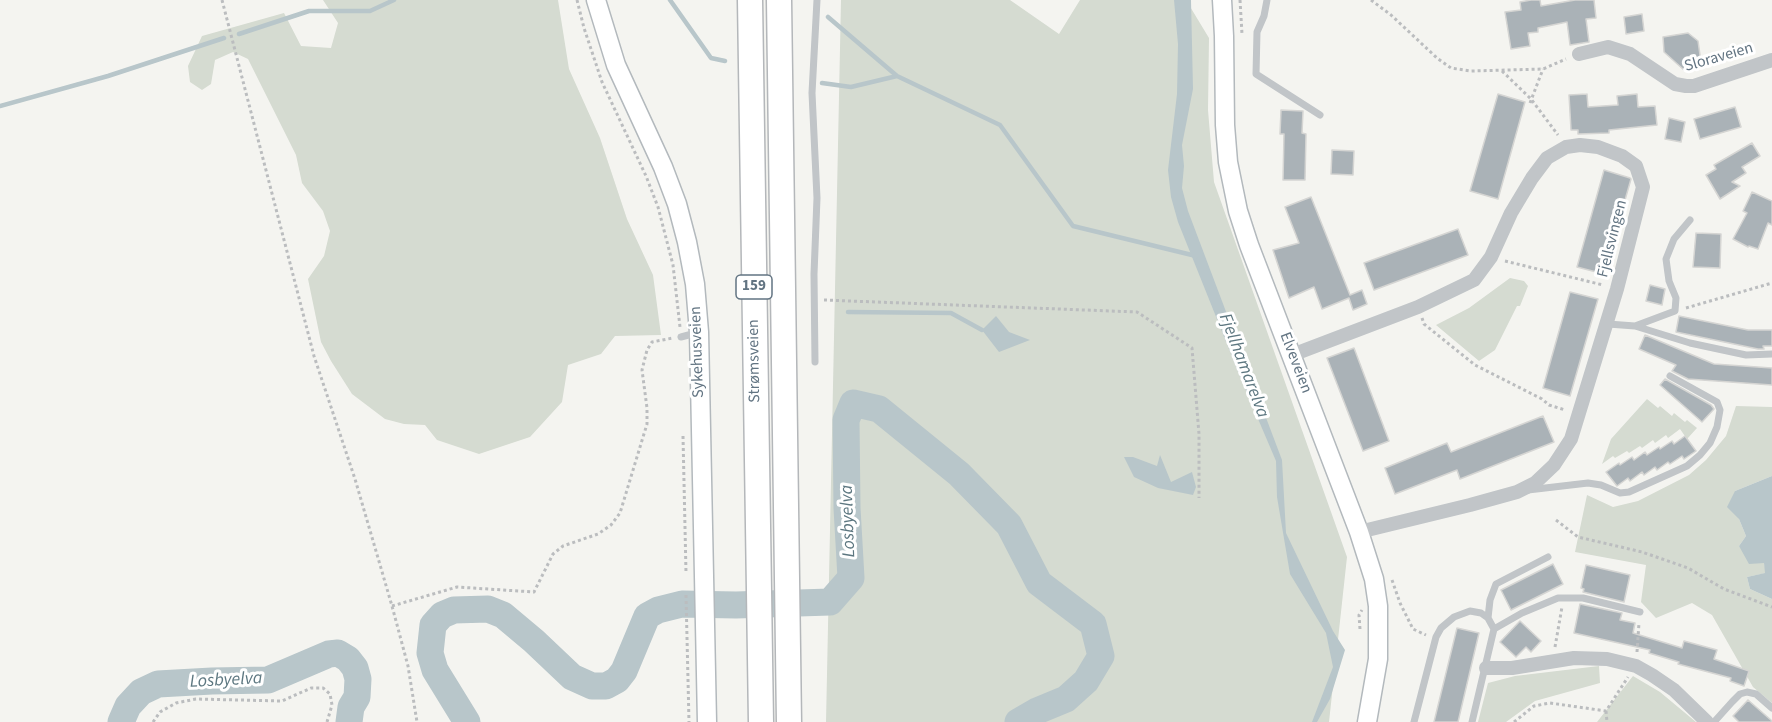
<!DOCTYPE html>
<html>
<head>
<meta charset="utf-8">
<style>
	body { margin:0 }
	canvas { display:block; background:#f4f4f0 }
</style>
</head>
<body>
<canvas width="1772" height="722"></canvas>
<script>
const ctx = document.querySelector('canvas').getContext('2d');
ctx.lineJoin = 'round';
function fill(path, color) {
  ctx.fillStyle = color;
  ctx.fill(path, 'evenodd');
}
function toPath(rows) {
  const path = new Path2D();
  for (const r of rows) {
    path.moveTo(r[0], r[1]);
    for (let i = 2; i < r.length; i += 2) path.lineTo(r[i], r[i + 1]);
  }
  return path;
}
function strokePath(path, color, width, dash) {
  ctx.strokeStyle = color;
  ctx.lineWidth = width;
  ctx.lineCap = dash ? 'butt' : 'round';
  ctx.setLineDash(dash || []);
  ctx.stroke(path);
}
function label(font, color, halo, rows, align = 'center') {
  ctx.font = font + ' "Source Sans 3",sans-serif';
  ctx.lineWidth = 6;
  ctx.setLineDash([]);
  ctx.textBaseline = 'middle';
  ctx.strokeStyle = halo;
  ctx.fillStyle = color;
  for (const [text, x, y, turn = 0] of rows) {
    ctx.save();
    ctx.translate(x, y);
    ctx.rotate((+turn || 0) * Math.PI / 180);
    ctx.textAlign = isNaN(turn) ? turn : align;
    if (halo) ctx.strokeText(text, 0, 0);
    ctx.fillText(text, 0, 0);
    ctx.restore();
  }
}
fill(toPath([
	[323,0,558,0,569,69,600,138,627,219,653,275,661,335,615,336,601,354,568,365,562,402,530,437,479,454,437,440,425,425,404,424,385,419,352,394,331,361,321,342,308,279,324,256,330,231,323,211,302,183,296,155,248,59,233,52,215,60,211,84,202,90,190,82,188,66,202,36,284,13,301,46,331,48,338,23],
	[841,0,1010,0,1059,34,1080,0,1186,0,1209,38,1208,110,1214,182,1347,557,1329,722,826,722],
	[1510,278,1524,281,1528,286,1520,306,1517,306,1495,350,1479,361,1436,325,1469,308],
	[1647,399,1658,408,1660,406,1672,416,1674,413,1685,422,1687,420,1697,428,1687,439,1680,429,1668,438,1666,435,1655,443,1653,440,1642,448,1640,446,1629,453,1627,451,1615,458,1613,456,1602,464,1611,439],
	[1736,406,1772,407,1772,476,1735,491,1739,519,1746,536,1739,546,1764,562,1766,573,1747,577,1750,589,1772,599,1772,703,1753,687,1712,615,1692,603,1656,618,1641,602,1646,565,1575,552,1587,495,1613,507,1638,501,1689,475,1706,460,1726,436],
	[1599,666,1600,683,1535,701,1506,722,1478,722,1488,683,1515,676],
	[1633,676,1660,692,1696,722,1597,722]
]), '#d5dbd1');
fill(toPath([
	[1174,0,1191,0,1193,89,1182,145,1184,166,1182,188,1188,211,1282,460,1286,533,1333,631,1345,650,1330,699,1317,722,1312,722,1333,667,1326,633,1290,574,1277,497,1276,461,1241,379,1178,222,1171,197,1168,170,1177,94,1178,44],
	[996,316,1009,332,1030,340,999,352,982,330],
	[1160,455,1171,482,1192,472,1196,487,1193,495,1158,488,1134,477,1124,457,1133,457,1157,466],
	[1772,476,1772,599,1750,589,1747,577,1765,573,1764,563,1749,564,1739,546,1746,536,1739,519,1727,507,1735,491]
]), '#b8c6ca');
strokePath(toPath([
	[670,0,711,58,725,61],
	[828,17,897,76,1000,125,1073,226,1196,256],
	[239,34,309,11,370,11,394,0],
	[822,83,851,87,897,76],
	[0,106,108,76,224,38],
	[848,312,951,313,982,330]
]), '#b8c6ca', 4.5);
strokePath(toPath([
	[121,722,128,706,141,692,158,684,212,681,268,680,329,654,338,653,348,659,355,668,358,679,357,697,351,707,349,722],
	[467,722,435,670,430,653,433,625,442,615,454,610,488,609,503,615,534,641,572,677,592,686,606,686,617,680,624,671,647,616,658,610,682,604,736,605,830,602,851,578,847,508,846,420,853,403,879,409,959,474,1009,525,1039,583,1093,624,1101,656,1086,681,1066,699,1037,711,1018,722]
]), '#b8c6ca', 27);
const building = toPath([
	[1531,0,1540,0,1541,6,1575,0,1594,0,1596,18,1586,19,1589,42,1570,45,1567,22,1538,28,1538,32,1528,33,1530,46,1511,49,1505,12,1521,10,1520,2,1531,0],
	[1642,14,1644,31,1626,34,1624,17,1642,14],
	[1688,33,1698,41,1701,62,1696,63,1697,68,1684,70,1664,52,1663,37,1688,33],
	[1498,94,1525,102,1498,199,1470,191,1498,94],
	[1587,94,1588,107,1618,105,1617,96,1637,94,1638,107,1655,106,1657,125,1609,130,1609,133,1578,134,1578,130,1571,130,1569,95,1587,94],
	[1735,107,1741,127,1700,139,1694,119,1735,107],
	[1281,110,1303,111,1302,133,1306,134,1305,180,1283,180,1284,134,1280,134,1281,110],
	[1669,118,1685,122,1681,142,1665,139,1669,118],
	[1752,143,1760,156,1742,167,1746,173,1732,182,1740,186,1720,199,1706,175,1716,169,1714,165,1752,143],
	[1332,150,1354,151,1353,175,1331,174,1332,150],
	[1604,170,1630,178,1631,179,1604,274,1577,267,1604,170],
	[1752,192,1772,201,1772,225,1768,223,1758,249,1749,246,1748,247,1733,239,1747,213,1743,211,1752,192],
	[1311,197,1350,295,1362,290,1367,304,1353,310,1349,298,1322,309,1314,287,1289,298,1273,250,1299,243,1285,207,1311,197],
	[1458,229,1468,255,1374,290,1364,263,1458,229],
	[1696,233,1721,234,1720,268,1693,267,1696,233],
	[1650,285,1665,289,1662,305,1646,301,1650,285],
	[1570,292,1598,299,1570,396,1543,388,1570,292],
	[1679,316,1748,330,1772,330,1772,346,1763,346,1764,349,1758,349,1676,332,1679,316],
	[1645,335,1714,364,1772,368,1772,385,1688,379,1672,371,1676,365,1639,349,1645,335],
	[1354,348,1389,441,1363,451,1327,358,1354,348],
	[1665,379,1711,405,1714,409,1702,422,1660,385,1665,379],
	[1543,416,1554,442,1460,479,1457,470,1395,494,1385,468,1447,443,1451,452,1543,416],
	[1685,436,1696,451,1684,459,1682,456,1670,464,1668,462,1657,470,1655,467,1644,475,1642,472,1630,481,1628,478,1617,486,1606,472,1619,463,1620,465,1632,457,1634,460,1645,452,1647,455,1659,447,1660,449,1672,441,1674,444,1685,436],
	[1553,564,1563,584,1511,610,1501,590,1553,564],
	[1586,565,1630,575,1624,602,1583,592,1584,589,1581,588,1586,565],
	[1580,604,1622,613,1620,620,1635,623,1633,633,1682,648,1684,641,1717,650,1714,659,1749,671,1744,686,1730,681,1731,678,1678,664,1679,662,1649,653,1650,650,1574,633,1580,604],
	[1520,621,1541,641,1531,652,1526,647,1516,657,1500,642,1520,621],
	[1457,628,1479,633,1458,722,1434,722,1457,628],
	[1748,700,1772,721,1772,722,1739,722,1733,716,1748,700]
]);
fill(building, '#aab2b7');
strokePath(building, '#d5d5d3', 1.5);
const secondary = toPath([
	[596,0,616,65,663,167,677,204,687,242,695,284,699,332,707,722],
	[1222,0,1224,36,1225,125,1228,162,1238,211,1249,245,1359,532,1374,579,1378,606,1378,659,1367,722]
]);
const motorway = toPath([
	[750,0,761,722],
	[779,0,789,722]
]);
strokePath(secondary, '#b3b9bd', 21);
strokePath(motorway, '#b4b7ba', 27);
strokePath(toPath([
	[222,0,314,356,355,479,392,606,408,666,417,722],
	[577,0,584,28,602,82,646,176,658,207,673,265,680,327],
	[1240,0,1242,34],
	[1371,0,1391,15,1437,58,1451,68,1471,71,1543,69,1566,59],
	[1502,71,1531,99,1558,135],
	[1530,103,1543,69],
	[1505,261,1603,285],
	[824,300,1137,312,1192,348,1199,434,1199,498],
	[1686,308,1772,283],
	[1422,318,1424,324,1475,365,1542,399,1549,405,1565,410],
	[683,436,686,573],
	[1556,520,1578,537,1642,552,1688,568,1724,589,1772,607],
	[1392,580,1400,603,1413,629,1426,635],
	[686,595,689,722],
	[392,606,457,587,534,592,553,554,563,546,598,534,611,525,620,513,647,424,647,408,642,370,647,350,652,342,673,338],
	[1360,629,1359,615,1362,610],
	[1555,647,1562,607],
	[1637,652,1639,623],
	[1606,711,1607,722],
	[153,722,160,712,176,703,196,699,282,701,311,688,323,688,330,694,332,705,327,722],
	[1514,722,1534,706,1550,703,1606,711,1628,677]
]), '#bbbdbf', 3, [3, 3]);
strokePath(toPath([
	[1267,0,1264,16,1257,32,1256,74,1320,115],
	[1608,324,1635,326,1690,343,1746,355,1772,354],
	[1635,326,1675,311,1676,298,1669,281,1666,259,1674,239,1690,220],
	[681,337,696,333],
	[815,362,814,274,817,198,812,93,817,0],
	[1528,490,1588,483,1601,485,1620,493,1629,492,1687,466,1700,455,1710,443,1717,427,1720,410,1717,402,1670,376],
	[1488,618,1490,600,1496,584,1548,557],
	[1414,722,1436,637,1441,628,1454,617,1470,611,1481,613,1488,618,1494,629],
	[1472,722,1494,629,1522,613,1558,598,1583,598,1640,612],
	[1714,722,1732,702,1740,694,1747,692,1756,694,1772,708]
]), '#c1c5c8', 7);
strokePath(toPath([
	[1579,54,1608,47,1630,54,1675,84,1686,86,1694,86,1772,60],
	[1292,355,1418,307,1474,280,1491,257,1511,213,1532,178,1547,158,1566,147,1580,145,1598,147,1622,156,1636,166,1643,187,1617,289,1571,439,1554,465,1535,483,1517,492,1470,505,1359,532],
	[1486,668,1512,668,1574,658,1607,659,1636,666,1652,675,1674,690,1707,722]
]), '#c1c5c8', 14);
strokePath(secondary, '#fff', 18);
strokePath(motorway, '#fff', 24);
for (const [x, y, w] of [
	[754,287,36]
]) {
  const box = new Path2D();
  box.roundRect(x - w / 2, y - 12, w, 24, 4.5);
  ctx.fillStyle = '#fff';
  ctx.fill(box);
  strokePath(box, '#627482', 1.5);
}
label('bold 15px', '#627482', null, [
	["159",754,287]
]);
label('16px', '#627482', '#fff', [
	["Sloraveien",1719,58,-16],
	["Fjellsvingen",1613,239,-76],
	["Sykehusveien",698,352,-92],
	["Strømsveien",755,361,-91],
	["Elveveien",1295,363,69]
]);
label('italic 18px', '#5d7780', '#fff', [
	["Fjellhamarelva",1243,366,69],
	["Losbyelva",849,521,-92],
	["Losbyelva",226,681,-3]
]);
</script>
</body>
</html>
